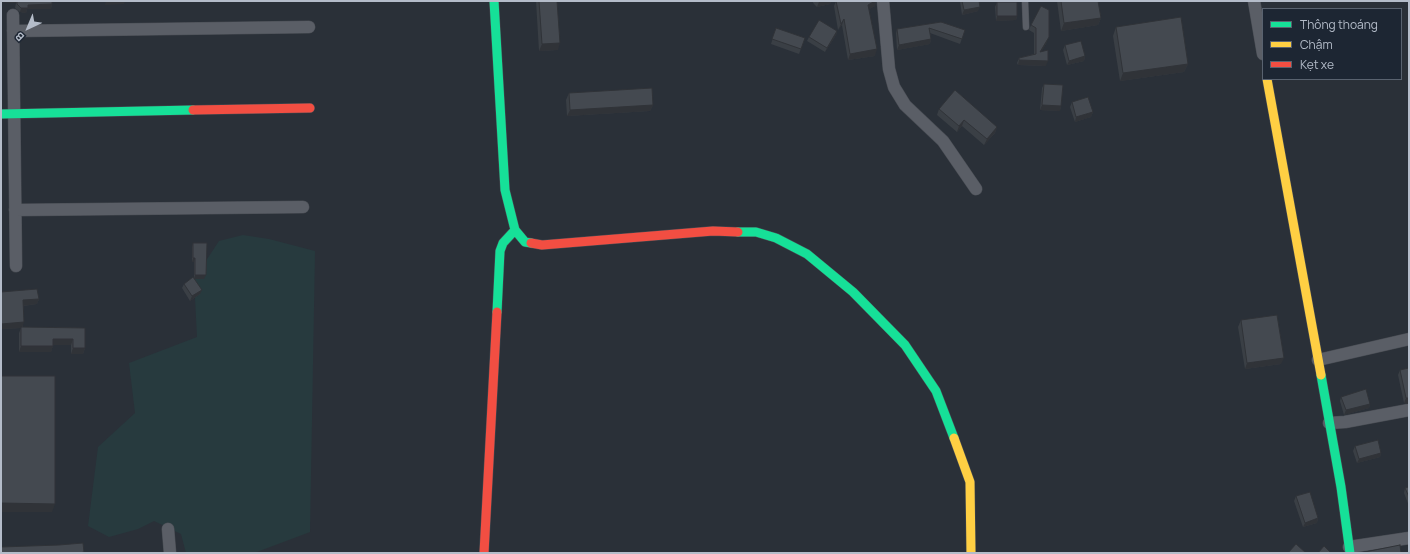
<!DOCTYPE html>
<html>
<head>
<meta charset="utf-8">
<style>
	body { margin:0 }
	#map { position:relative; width:1410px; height:554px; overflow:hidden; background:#2a3038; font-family:Manrope,sans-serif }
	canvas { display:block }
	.frame { position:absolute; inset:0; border:2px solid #b4bcc9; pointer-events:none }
	.legend { position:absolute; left:1262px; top:8px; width:140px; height:72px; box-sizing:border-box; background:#1d2633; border:1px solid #59626f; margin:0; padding:5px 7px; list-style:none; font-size:12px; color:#b4bcc9 }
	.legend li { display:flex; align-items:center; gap:8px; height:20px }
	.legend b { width:20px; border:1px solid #59626f }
	.north { position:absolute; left:8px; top:8px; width:40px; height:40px; -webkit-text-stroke:3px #1d2633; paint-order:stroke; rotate:224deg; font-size:11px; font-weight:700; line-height:16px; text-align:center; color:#b4bcc9 }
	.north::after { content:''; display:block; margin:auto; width:14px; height:18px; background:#b4bcc9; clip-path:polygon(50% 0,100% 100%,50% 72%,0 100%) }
</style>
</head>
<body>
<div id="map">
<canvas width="1410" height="554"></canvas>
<div class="frame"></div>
<ul class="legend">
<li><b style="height:5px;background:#16e098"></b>Thông thoáng</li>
<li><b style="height:5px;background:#ffcf43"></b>Chậm</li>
<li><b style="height:5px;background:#f24e42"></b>Kẹt xe</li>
</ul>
<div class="north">B</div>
</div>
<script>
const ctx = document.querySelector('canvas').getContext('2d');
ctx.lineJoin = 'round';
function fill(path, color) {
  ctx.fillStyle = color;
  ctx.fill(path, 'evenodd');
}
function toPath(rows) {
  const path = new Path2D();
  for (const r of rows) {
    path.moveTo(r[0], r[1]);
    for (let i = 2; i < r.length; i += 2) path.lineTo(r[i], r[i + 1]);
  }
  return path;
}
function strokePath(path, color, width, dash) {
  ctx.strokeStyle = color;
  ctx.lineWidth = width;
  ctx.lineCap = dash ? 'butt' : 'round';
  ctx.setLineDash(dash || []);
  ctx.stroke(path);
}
fill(toPath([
	[243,235,269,239,315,251,310,532,254,553,186,553,181,534,154,521,138,529,109,537,88,526,98,447,135,413,129,363,197,337,194,279,219,241]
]), '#273a3e');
const lane = toPath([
	[1025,1,1026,27]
]);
const street = toPath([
	[883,1,889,69,894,87,905,105,943,141,976,189],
	[1254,1,1263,54],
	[13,15,16,266],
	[13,31,309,27],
	[15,210,303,207],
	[1318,360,1409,339],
	[1329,423,1345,422,1409,410],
	[168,529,170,553],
	[1349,547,1409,538]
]);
const fast = toPath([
	[494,1,505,190,515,230,525,242,531,243],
	[1,114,193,110],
	[738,232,756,232,776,238,807,254,853,292,905,345,936,391,954,438],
	[497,312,500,251,503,243,515,230],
	[1321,375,1341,487,1350,553]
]);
const slow = toPath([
	[1267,79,1321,375],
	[954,438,970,482,971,553]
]);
const jam = toPath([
	[193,110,310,108],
	[531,243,542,245,713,231,738,232],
	[484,553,497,312]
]);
strokePath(lane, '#484c53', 7);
strokePath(street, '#484c53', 13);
strokePath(fast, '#484c53', 10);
strokePath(slow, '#484c53', 10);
strokePath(jam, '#484c53', 10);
strokePath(lane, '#5a5e66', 6);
strokePath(street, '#5a5e66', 12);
strokePath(fast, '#16e098', 9);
strokePath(slow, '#ffcf43', 9);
strokePath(jam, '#f24e42', 9);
fill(toPath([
	[1,1,52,1,52,4,51,9,27,9,26,13,20,12,15,8,16,3,1,2],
	[536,1,557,1,558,50,539,51],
	[812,1,831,1,830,4,817,7,814,4],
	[836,1,876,1,875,6,869,9,875,56,848,60,842,25,838,30,834,6],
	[960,1,979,1,978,11,962,15],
	[1057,1,1098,1,1101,18,1098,25,1061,31],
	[997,2,1017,16,1016,20,996,21,995,7],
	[1041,6,1047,42,1041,52,1046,66,1018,65,1017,63,1019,58,1034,54,1034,33,1029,30,1031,25],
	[941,22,965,30,960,44,930,33,931,39,930,44,897,50,896,33,897,29],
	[1116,27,1188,64,1184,72,1120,81,1113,36],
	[776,28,805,38,799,54,771,44],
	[837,31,836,35,825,52,807,41,809,37],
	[1065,45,1085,56,1084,61,1067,65,1063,50],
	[1044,84,1061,106,1060,111,1040,110,1042,88],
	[569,93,653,105,650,111,567,116,566,100],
	[1072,102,1093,112,1091,117,1075,122,1070,107],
	[939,109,997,127,995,133,984,145,962,126,957,132,937,115],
	[193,243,204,279,194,279,200,294,190,301,182,288,184,284,194,278,194,262,192,262,192,247],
	[1,292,39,299,37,304,23,306,23,327,85,328,85,348,83,354,71,354,71,345,53,345,51,352,19,352,19,333,21,328,1,329],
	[1241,320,1281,364,1245,369,1238,327],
	[1400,370,1409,404,1404,403,1398,375],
	[1341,397,1370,404,1369,408,1344,415,1340,401],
	[1355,446,1381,453,1380,457,1357,463,1353,451],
	[1409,487,1409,506,1404,493,1405,488],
	[1296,496,1318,518,1317,523,1303,527,1294,501]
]), '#3a3f45');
fill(toPath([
	[1,1,16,1,16,3,1,2],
	[106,1,125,1,124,4,105,5],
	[824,1,831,1,830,4,817,7,819,2],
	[875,1,876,1,875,6,866,11,868,5],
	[52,4,51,9,27,9,26,13,20,12,21,8,28,5],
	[980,7,978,11,962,15,964,10],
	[997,16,1017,16,1016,20,996,21],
	[1101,18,1098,25,1061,31,1064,23],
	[844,19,842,25,838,30,841,24],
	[837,31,836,35,825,52,827,48],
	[1049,37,1047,42,1039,57,1040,52],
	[931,39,930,44,897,50,899,45],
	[560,43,558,50,539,51,542,44],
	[877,49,875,56,848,60,850,54],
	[1085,56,1084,61,1067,65,1069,61],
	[1019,60,1048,61,1046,66,1018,65],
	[1188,64,1184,72,1120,81,1123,73],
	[653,105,650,111,567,116,570,110],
	[1042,105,1061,106,1060,111,1040,110],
	[1093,112,1091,117,1075,122,1076,117],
	[964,120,962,126,957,132,959,126],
	[997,127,995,133,984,145,987,139],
	[193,258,195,258,194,262,192,262],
	[195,275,206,275,204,279,194,279],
	[202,290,200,294,190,301,192,296],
	[39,299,37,304,21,306,23,300],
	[24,322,22,328,1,329,1,324],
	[53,339,73,339,71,345,51,345],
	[21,346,53,346,51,352,19,352],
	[73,348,85,348,83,354,71,354],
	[1284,358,1281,364,1245,369,1247,363],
	[1406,398,1409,398,1409,404,1404,403],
	[1370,404,1369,408,1344,415,1346,410],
	[1381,453,1380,457,1357,463,1359,459],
	[1,503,55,504,52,512,1,512],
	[1318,518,1317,523,1303,527,1305,523]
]), '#303338');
const building = toPath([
	[17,1,52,1,52,4,28,5,28,8,21,8,17,4,17,1],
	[539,1,557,1,560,43,542,44,539,1],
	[836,1,875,1,868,5,877,49,850,54,844,19,841,24,836,1],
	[962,1,979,1,980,7,964,10,962,1],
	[1061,1,1098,1,1101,18,1064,23,1061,1],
	[997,2,1017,2,1017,16,997,16,997,2],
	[1041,6,1049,10,1049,37,1040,52,1048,50,1048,61,1019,60,1019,58,1036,54,1036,28,1031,25,1041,6],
	[1181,17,1188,64,1123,73,1116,27,1181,17],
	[819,20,837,31,827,48,809,37,819,20],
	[941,22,965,30,962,39,929,28,931,39,899,45,897,29,941,22],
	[776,28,805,38,801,49,772,39,776,28],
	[1081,41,1085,56,1069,61,1065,45,1081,41],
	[1044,84,1063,85,1061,106,1042,105,1044,84],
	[652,88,653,105,570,110,569,93,652,88],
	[955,90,997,127,987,139,964,120,959,126,939,109,955,90],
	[1088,97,1093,112,1076,117,1072,102,1088,97],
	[193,243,207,243,206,275,195,275,195,258,193,258,193,243],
	[193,277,202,290,192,296,184,284,193,277],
	[37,289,39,299,23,300,24,322,1,324,1,292,37,289],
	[1277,315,1284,358,1247,363,1241,320,1277,315],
	[21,327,85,328,85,348,73,348,73,339,53,339,53,346,21,346,21,327],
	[1409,368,1409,398,1406,398,1400,370,1409,368],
	[1,376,55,376,55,504,1,503,1,376],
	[1366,389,1370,404,1346,410,1341,397,1366,389],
	[1378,440,1381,453,1359,459,1355,446,1378,440],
	[1409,487,1409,497,1405,488,1409,487],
	[1310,492,1318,518,1305,523,1296,496,1310,492],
	[83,543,84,552,79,553,1,553,1,547,59,545,83,543],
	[1296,544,1306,553,1288,553,1296,544],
	[1400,545,1401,553,1360,553,1400,545],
	[1324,546,1331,553,1318,553,1324,546]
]);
fill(building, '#444950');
strokePath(building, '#303338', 1);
</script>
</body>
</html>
